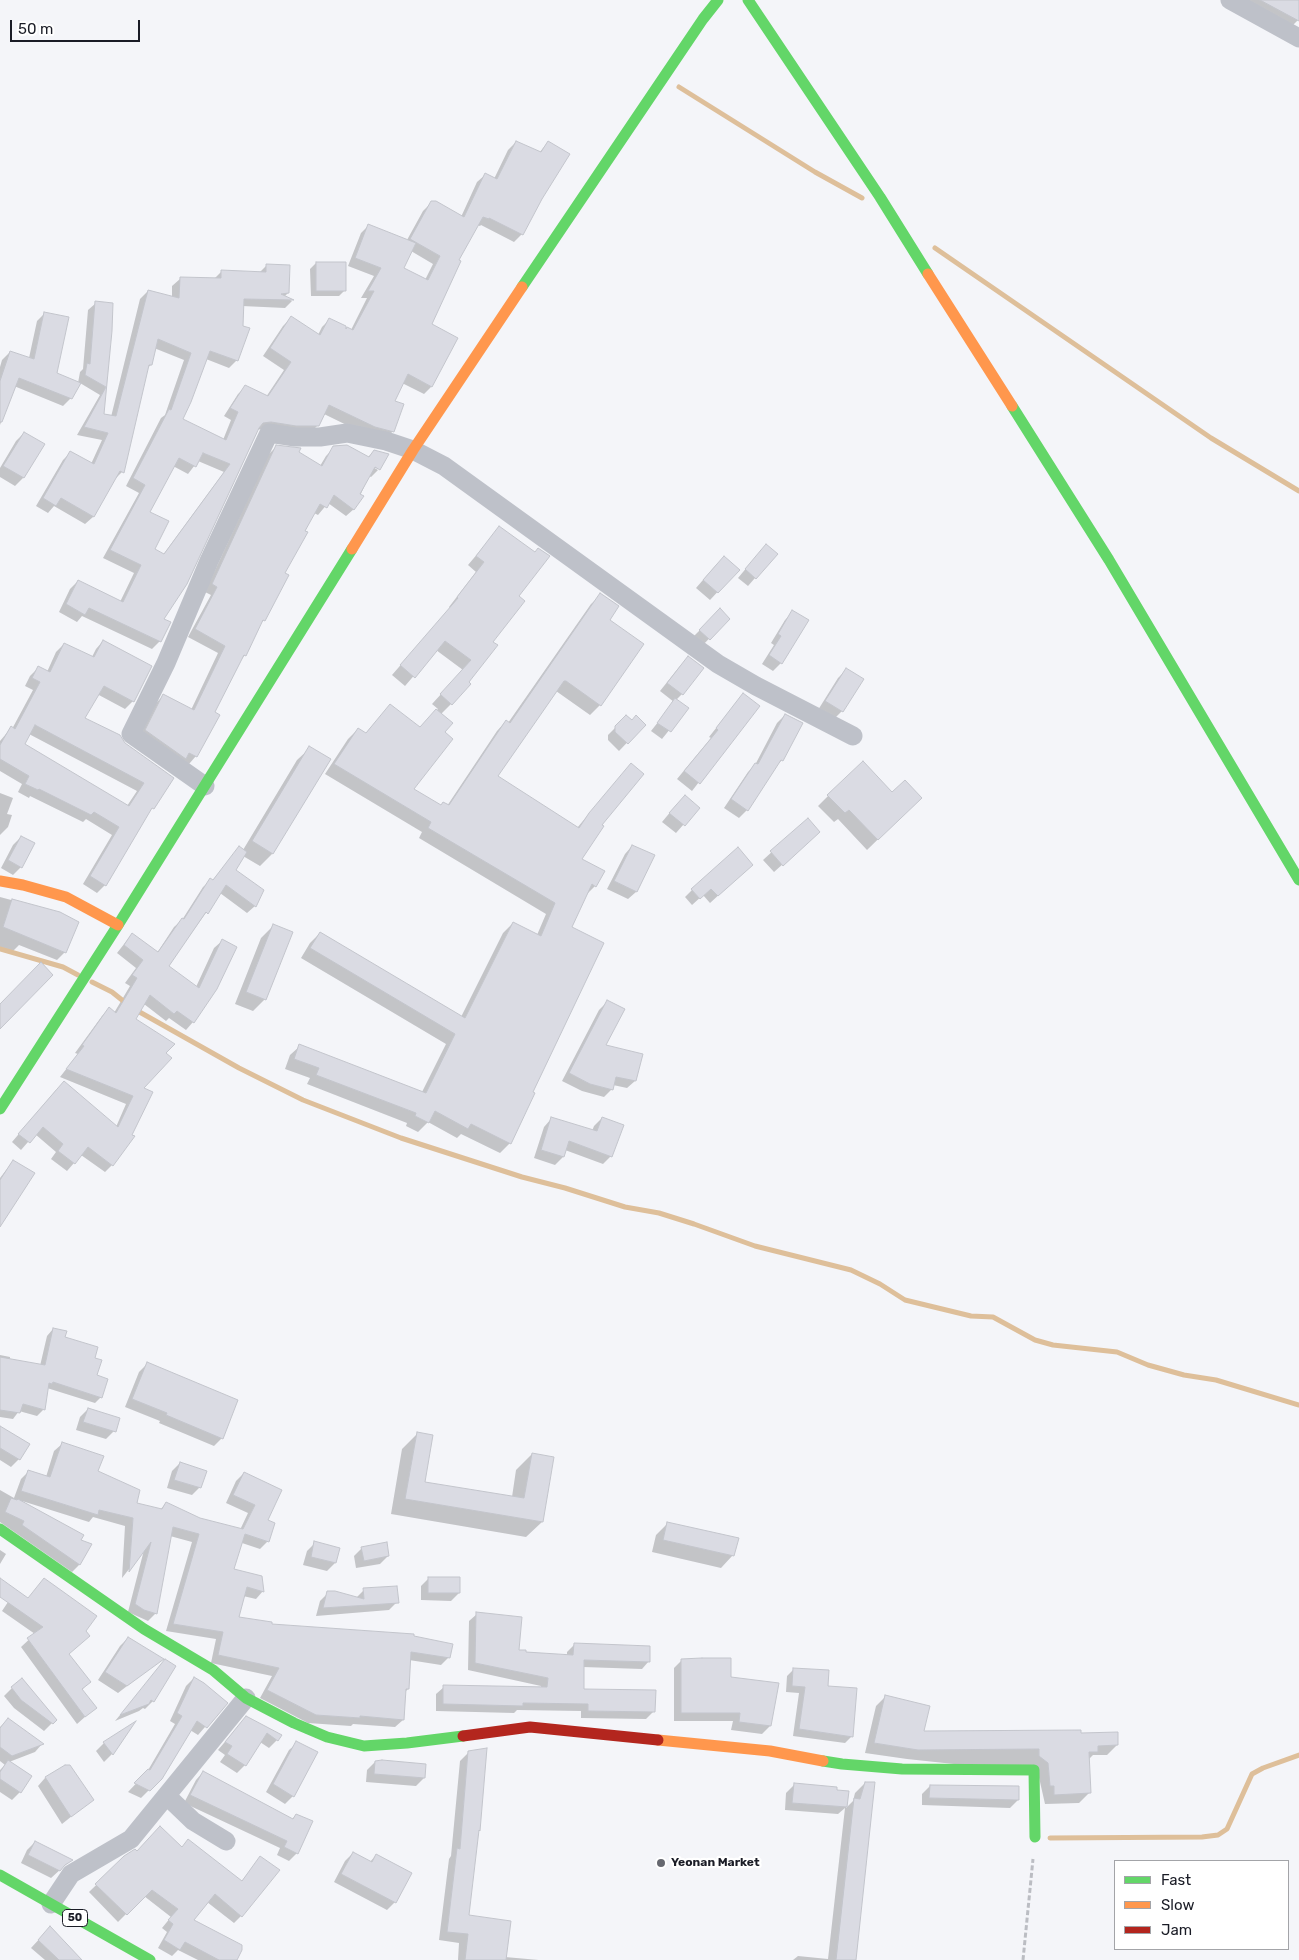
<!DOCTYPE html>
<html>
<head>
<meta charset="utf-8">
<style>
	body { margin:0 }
	#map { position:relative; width:1299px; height:1960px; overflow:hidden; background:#f4f5f9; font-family:Rubik,sans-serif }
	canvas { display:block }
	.legend { position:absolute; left:1114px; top:1860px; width:175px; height:90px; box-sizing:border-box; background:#fff; border:1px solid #a3a4a8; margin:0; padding:6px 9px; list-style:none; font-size:15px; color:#1a1c26 }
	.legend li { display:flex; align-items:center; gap:10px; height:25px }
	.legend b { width:25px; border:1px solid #a3a4a8 }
	.scale { position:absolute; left:10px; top:20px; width:130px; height:22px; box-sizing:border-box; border:2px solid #1a1c26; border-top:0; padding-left:6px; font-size:15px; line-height:18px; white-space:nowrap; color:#1a1c26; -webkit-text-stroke:4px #fff; paint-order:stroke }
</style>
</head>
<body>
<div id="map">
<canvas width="1299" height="1960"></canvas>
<ul class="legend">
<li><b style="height:6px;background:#63d668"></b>Fast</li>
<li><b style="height:6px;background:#ff974d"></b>Slow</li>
<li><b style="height:6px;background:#b3261e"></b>Jam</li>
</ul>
<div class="scale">50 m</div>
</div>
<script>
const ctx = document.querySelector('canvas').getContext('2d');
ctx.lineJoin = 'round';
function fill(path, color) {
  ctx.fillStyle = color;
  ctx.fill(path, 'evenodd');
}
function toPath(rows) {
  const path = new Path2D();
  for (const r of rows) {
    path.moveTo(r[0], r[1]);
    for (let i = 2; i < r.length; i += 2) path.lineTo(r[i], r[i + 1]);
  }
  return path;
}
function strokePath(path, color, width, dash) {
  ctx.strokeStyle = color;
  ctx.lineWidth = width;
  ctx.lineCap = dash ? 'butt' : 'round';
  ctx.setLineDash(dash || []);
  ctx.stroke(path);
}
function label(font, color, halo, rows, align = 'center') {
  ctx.font = font + ' Rubik,sans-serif';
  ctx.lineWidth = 4.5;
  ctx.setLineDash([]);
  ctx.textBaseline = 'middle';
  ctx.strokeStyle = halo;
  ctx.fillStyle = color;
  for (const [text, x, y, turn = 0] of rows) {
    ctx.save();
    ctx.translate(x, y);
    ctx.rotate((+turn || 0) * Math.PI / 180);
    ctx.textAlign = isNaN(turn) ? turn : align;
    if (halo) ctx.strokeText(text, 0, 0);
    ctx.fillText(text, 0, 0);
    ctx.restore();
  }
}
fill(toPath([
	[1247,0,1296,0,1299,2,1299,19,1290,28],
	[516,142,539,153,548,142,541,198,522,234,514,242,481,225,480,226,477,225,458,260,430,325,431,387,424,394,402,383,393,402,393,431,386,439,367,435,324,414,318,425,310,433,262,429,256,430,162,619,160,641,152,649,82,616,77,622,59,612,70,589,78,581,120,602,134,573,103,558,139,493,126,486,161,418,165,415,184,360,154,348,151,365,147,368,122,472,114,480,93,517,85,524,54,506,48,513,36,506,63,460,71,452,91,464,102,440,77,435,100,395,80,383,71,398,63,406,14,386,0,425,0,367,2,360,10,352,29,358,37,321,45,313,55,374,78,383,80,372,83,369,88,310,96,303,111,331,103,415,111,417,140,299,148,291,172,297,172,286,180,279,214,279,222,271,259,273,267,265,288,293,284,297,292,301,285,308,242,306,237,360,229,368,206,359,181,419,223,440,231,420,224,416,238,394,246,387,266,397,284,370,263,356,283,326,291,318,318,335,322,327,330,319,345,331,351,330,367,298,361,298,374,276,348,266,361,233,368,226,407,240,423,211,431,203,461,217,477,182,485,175,494,179,508,150],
	[411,251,433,264,425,280,403,269],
	[198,461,224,472,163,555,153,549,149,512,173,466,188,474],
	[316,263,345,290,339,296,311,296,310,269],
	[24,433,43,444,23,478,15,486,0,477,0,468,16,441],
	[276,447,297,452,320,466,326,456,334,448,368,457,374,451,388,455,378,469,369,465,378,470,371,477,369,476,354,509,346,516,328,503,318,515,314,513,284,574,264,620,260,624,245,655,240,661,214,713,196,756,189,764,139,738,156,703,163,696,191,710,218,653,188,637,211,595,205,592,268,455],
	[500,527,517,597,492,642,451,704,441,714,443,732,412,789,441,806,447,806,497,731,506,721,508,723,591,604,601,595,608,620,600,705,590,715,556,691,496,776,577,828,631,764,600,825,580,859,595,886,585,896,570,927,532,1092,510,1143,500,1153,461,1134,457,1138,428,1122,418,1132,406,1126,407,1123,307,1084,310,1078,285,1069,290,1055,300,1046,422,1092,446,1044,301,958,310,943,320,933,461,1017,503,933,513,923,537,935,546,914,419,838,422,832,325,774,348,739,358,729,365,734,390,705,419,728,438,709,432,704,463,670,436,650,405,686,392,675,450,608,449,607,476,572,468,565],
	[758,554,755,578,748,586,738,578],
	[716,565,738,570,710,600,696,588],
	[720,610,728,619,701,647,692,638],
	[793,612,807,621,781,663,773,671,762,664,774,645,771,643,785,620],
	[103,641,133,701,125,709,97,694,84,718,172,778,148,812,105,885,97,893,83,884,112,835,86,819,83,822,30,796,29,798,18,792,22,784,0,771,0,741,11,728,12,729,33,690,25,686,30,676,38,668,47,672,56,652,64,644,92,657,96,649],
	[29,734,137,791,127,806,23,745],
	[680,666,682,694,676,700,687,708,662,739,651,731,674,702,660,691],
	[846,670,862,680,842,711,834,719,818,710,838,678],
	[743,694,758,706,692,791,677,779,711,738,709,737],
	[785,715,782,760,775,767,747,810,739,818,724,808,748,772,755,765,777,723],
	[627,716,632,721,644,725,619,751,608,740,608,735],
	[310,748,329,759,272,854,260,866,243,856,234,870,262,890,255,906,247,913,220,893,168,966,196,987,214,948,222,941,193,1022,186,1030,169,1018,166,1021,144,1004,134,1019,165,1054,142,1089,112,1165,105,1172,81,1155,67,1171,51,1159,56,1152,35,1134,21,1150,12,1142,56,1090,116,1127,126,1104,60,1077,78,1054,75,1053,102,1016,109,1009,114,1013,130,986,125,983,136,968,117,953,132,934,157,953,174,927,182,920,203,887,211,880,212,881,239,848,243,850,297,760],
	[0,793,13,798,7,814,12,815,8,827,0,835],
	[892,794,910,808,867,850,838,819,834,822,818,806,828,796],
	[677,804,698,808,676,833,662,822],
	[808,819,811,839,774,872,763,860],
	[21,837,21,867,13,875,1,868,13,845],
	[632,846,653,856,636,892,628,899,607,889,625,854],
	[744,872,710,903,703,895,692,905,685,897,692,890],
	[0,897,60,913,65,952,57,960,19,945,13,951,0,947],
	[273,926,265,999,253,1011,235,1004,261,938],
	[607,1002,604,1046,635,1081,627,1088,613,1085,612,1089,604,1097,582,1091,562,1081,599,1010],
	[602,1118,611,1156,603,1164,565,1150,563,1157,555,1165,534,1158,544,1127,551,1119,592,1131,594,1126],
	[13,1161,0,1225,0,1178],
	[53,1329,93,1359,101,1397,95,1403,47,1388,43,1410,37,1416,19,1411,13,1419,0,1417,0,1355,10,1357,10,1361,40,1366,47,1336],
	[147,1364,222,1438,214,1446,159,1423,160,1421,125,1407,139,1372],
	[88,1409,114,1431,106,1439,76,1430,80,1417],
	[0,1428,19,1459,11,1467,0,1460],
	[417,1434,424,1483,512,1497,516,1470,532,1454,542,1522,526,1537,391,1514,402,1449],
	[62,1444,135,1503,160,1510,166,1503,200,1519,240,1530,248,1513,226,1503,236,1481,244,1473,266,1521,268,1541,260,1549,242,1543,232,1570,263,1591,256,1599,243,1596,238,1619,449,1657,441,1665,409,1660,408,1689,405,1692,403,1720,395,1727,353,1724,351,1726,308,1723,260,1698,272,1676,211,1663,216,1639,166,1631,192,1542,170,1536,156,1613,148,1621,128,1612,144,1550,122,1578,125,1526,93,1517,89,1522,22,1501,79,1540,91,1545,79,1565,72,1572,0,1522,0,1490,14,1498,21,1479,29,1471,46,1477,54,1451],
	[180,1463,200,1487,192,1495,167,1488,172,1471],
	[668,1523,733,1555,721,1568,652,1552,656,1535],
	[315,1543,339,1549,335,1563,327,1571,303,1565,307,1551],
	[362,1548,388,1556,380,1564,356,1568,354,1556],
	[0,1550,6,1554,0,1564],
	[429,1578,459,1593,451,1601,421,1600,421,1586],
	[364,1590,397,1602,389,1610,316,1616,320,1601,328,1593,356,1598],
	[17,1592,89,1682,82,1690,95,1708,77,1724,21,1647,35,1634,2,1611,10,1599],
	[477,1614,518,1651,567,1656,567,1652,575,1644,649,1661,642,1669,583,1667,582,1690,654,1711,646,1719,581,1718,581,1711,517,1710,514,1713,436,1711,436,1694,444,1687,541,1688,541,1686,468,1670,469,1621],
	[128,1638,162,1659,118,1693,98,1680,120,1646],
	[682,1660,730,1678,777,1684,770,1726,762,1734,731,1730,733,1721,674,1721,674,1668],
	[165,1661,153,1701,145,1709,143,1708,139,1711,115,1721],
	[793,1670,826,1687,852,1736,845,1743,793,1736,799,1693,786,1692,787,1676],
	[194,1678,226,1703,198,1735,190,1730,161,1778,141,1798,128,1792,147,1772,175,1724,170,1721,186,1686],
	[12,1688,55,1720,44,1731,14,1708,4,1696],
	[885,1697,922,1733,1080,1734,1117,1745,1107,1755,1093,1755,1088,1760,1089,1793,1079,1803,1045,1804,1038,1773,907,1759,865,1753,876,1706],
	[246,1717,277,1740,269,1748,260,1742,245,1765,237,1773,220,1762,225,1755,218,1750],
	[8,1720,42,1744,35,1752,9,1762,20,1792,12,1800,0,1792,0,1770,5,1765,0,1761,0,1727],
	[132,1726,112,1754,104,1762,96,1751,104,1743],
	[297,1743,293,1796,285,1804,266,1792,289,1750],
	[469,1752,479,1830,477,1832,467,1916,505,1957,539,1960,458,1960,459,1943,439,1940,449,1859,451,1856,460,1761],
	[375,1762,424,1778,416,1786,366,1782,367,1770],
	[65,1766,92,1800,62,1824,38,1786,45,1778],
	[203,1772,291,1820,296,1815,297,1853,289,1861,277,1855,280,1848,184,1803,196,1780],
	[865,1783,854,1960,793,1960,798,1956,828,1959,845,1808,838,1814,785,1810,786,1793,794,1785,847,1793,846,1808,853,1801,855,1793],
	[930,1786,1018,1800,1010,1808,922,1805,922,1794],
	[188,1841,241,1882,260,1858,241,1916,234,1923,207,1902,192,1920,236,1960,198,1960,178,1950,172,1956,158,1948,167,1932,162,1928,171,1917,144,1896,118,1922,89,1892,125,1857,137,1853,181,1848],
	[35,1842,71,1860,51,1878,21,1863,27,1850],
	[353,1853,370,1862,376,1855,410,1873,395,1902,387,1910,334,1882,345,1861],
	[43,1935,77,1960,45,1960,31,1948]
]), '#0003');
strokePath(toPath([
	[679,87,815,172,862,198],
	[935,248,1211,438,1299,491],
	[0,949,63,967,78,975],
	[92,982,112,992,127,1004],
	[136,1010,239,1068,303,1100,401,1138,522,1177,565,1188,625,1207,659,1213,694,1224,755,1246,851,1270,880,1284,905,1300,971,1316,993,1317,1035,1340,1053,1345,1117,1352,1148,1365,1184,1375,1216,1380,1299,1405],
	[1050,1838,1202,1837,1218,1835,1227,1829,1252,1774,1263,1768,1299,1755]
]), '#debf9a', 5);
const building = toPath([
	[1260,0,1299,0,1299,21,1260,0],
	[516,141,541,152,548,141,570,154,542,199,523,235,489,218,489,219,483,217,459,260,461,261,432,324,458,338,432,387,408,374,395,401,404,404,394,432,375,427,329,405,319,426,296,426,271,422,263,423,259,428,187,584,164,619,171,622,161,642,89,608,85,615,66,604,78,580,123,602,141,565,110,550,145,485,133,478,169,409,171,410,191,353,158,339,152,365,149,365,124,473,120,471,94,517,61,498,56,506,43,498,70,451,94,464,108,433,84,427,106,387,85,375,87,363,90,364,95,301,113,303,112,331,104,414,116,416,148,290,179,298,180,277,221,278,221,270,266,272,266,264,290,265,289,293,281,294,294,300,244,299,243,326,250,328,238,361,210,351,191,402,183,419,226,440,238,412,230,408,245,385,268,396,291,362,270,348,291,316,320,335,329,318,346,326,346,329,347,327,353,330,374,291,368,291,381,268,355,258,368,224,416,243,404,268,428,280,440,256,410,239,431,201,436,201,464,217,485,173,497,179,516,141],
	[203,453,230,464,164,554,155,549,169,521,150,512,179,458,196,467,203,453],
	[316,262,346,262,346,291,316,291,316,262],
	[44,312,69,317,57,373,81,383,72,399,19,378,2,422,0,422,0,381,10,351,34,359,44,312],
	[24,432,45,444,24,478,3,466,24,432],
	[276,445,301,448,299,452,322,466,333,446,347,445,369,457,374,450,389,454,380,470,375,467,360,494,364,496,354,510,334,495,327,508,320,504,305,531,308,532,285,573,289,575,265,621,263,620,246,656,244,655,215,712,220,715,197,757,189,753,186,759,145,730,163,694,194,710,225,646,195,629,217,587,212,584,276,445],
	[499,526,535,552,538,548,550,556,519,596,525,601,493,642,498,645,469,682,471,684,452,705,440,694,471,660,445,641,415,678,400,665,458,598,457,597,484,562,476,556,499,526],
	[766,544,778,554,756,579,745,569,766,544],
	[724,556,740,570,718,593,703,580,724,556],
	[600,593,619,606,610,620,644,644,601,706,566,681,564,681,498,776,579,828,589,813,631,763,644,774,602,825,604,826,582,859,605,871,596,887,592,884,572,927,604,943,533,1092,535,1093,511,1144,471,1124,468,1129,435,1111,429,1123,415,1116,416,1113,316,1075,319,1068,294,1059,299,1044,426,1093,455,1034,310,948,320,932,465,1018,513,922,541,936,555,903,428,828,431,822,334,764,358,728,366,733,390,704,420,727,436,709,453,723,445,732,453,739,414,789,441,805,443,802,449,805,506,720,510,723,600,593],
	[720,608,730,619,710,640,699,630,720,608],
	[792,610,809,620,782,664,769,655,781,636,778,634,792,610],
	[103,640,152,666,134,702,104,686,85,718,120,735,125,743,174,778,154,809,152,808,106,886,90,876,119,827,94,812,91,815,39,789,38,790,25,784,29,776,0,759,0,745,11,726,15,729,40,682,32,678,38,666,50,672,64,643,94,657,103,640],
	[35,725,144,783,129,806,25,744,35,725],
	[688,656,704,668,683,695,667,683,688,656],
	[846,668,864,679,843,712,825,701,846,668],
	[743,693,760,706,700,784,684,771,718,730,716,728,743,693],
	[675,698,689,708,671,732,657,723,675,698],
	[785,714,803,723,783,761,781,760,748,811,731,799,755,763,758,764,785,714],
	[626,715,632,720,636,715,646,725,628,744,615,732,615,726,626,715],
	[309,746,331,759,273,854,252,841,309,746],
	[863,761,892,792,905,780,922,798,878,840,849,810,845,813,827,795,863,761],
	[685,795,700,808,685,826,669,813,685,795],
	[808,818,820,832,783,866,770,851,808,818],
	[21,836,35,843,22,868,8,860,21,836],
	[632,845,655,855,637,892,614,881,632,845],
	[239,846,247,852,236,870,264,890,256,907,226,885,208,914,206,912,169,966,199,988,222,939,237,947,217,989,194,1023,177,1011,174,1014,150,995,136,1019,175,1044,166,1053,172,1058,144,1088,153,1092,132,1135,135,1136,113,1166,88,1147,75,1164,58,1151,63,1144,43,1127,30,1143,18,1134,64,1081,118,1127,133,1096,66,1069,84,1046,82,1045,109,1007,116,1013,137,978,132,975,143,960,124,945,132,933,158,952,182,918,184,919,210,878,213,880,239,846],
	[738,847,753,865,718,896,711,889,700,899,691,889,738,847],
	[12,899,60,912,79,922,66,953,3,927,12,899],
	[273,924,293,932,266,1000,246,992,273,924],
	[41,962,53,975,0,1029,0,1004,41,962],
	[607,1000,625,1009,606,1045,643,1054,636,1081,616,1077,613,1090,590,1084,569,1073,607,1000],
	[551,1117,597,1131,602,1117,624,1125,612,1157,569,1141,564,1157,541,1150,551,1117],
	[13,1160,35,1173,0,1227,0,1180,13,1160],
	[53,1328,67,1331,65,1337,98,1347,95,1358,102,1360,97,1375,108,1379,102,1398,53,1382,52,1384,49,1383,45,1410,23,1404,20,1413,0,1410,0,1357,45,1365,53,1328],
	[147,1362,238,1400,223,1439,166,1415,167,1413,132,1399,147,1362],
	[88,1408,120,1418,116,1432,83,1422,88,1408],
	[0,1426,30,1444,20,1460,0,1448,0,1426],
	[417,1432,433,1435,425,1482,524,1498,532,1453,554,1457,543,1522,405,1499,417,1432],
	[62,1442,104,1456,98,1471,140,1490,137,1503,162,1509,166,1502,200,1518,243,1529,255,1505,233,1495,244,1472,282,1490,268,1520,275,1523,269,1542,245,1534,234,1569,262,1576,264,1592,247,1587,239,1617,272,1622,272,1624,414,1634,414,1636,453,1644,450,1658,411,1652,409,1689,406,1689,404,1720,360,1716,360,1718,316,1715,267,1690,279,1668,218,1655,223,1632,173,1624,199,1534,173,1527,157,1614,144,1610,135,1604,151,1542,129,1572,133,1518,99,1510,98,1515,21,1491,28,1470,50,1477,62,1442],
	[180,1462,207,1471,201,1488,174,1480,180,1462],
	[11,1498,17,1500,18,1499,84,1535,81,1540,92,1544,80,1565,22,1525,24,1521,5,1512,11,1498],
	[667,1522,739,1538,734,1556,663,1540,667,1522],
	[314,1541,340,1548,336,1563,311,1557,314,1541],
	[387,1542,389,1556,364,1561,361,1547,387,1542],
	[428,1577,460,1577,460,1593,428,1593,428,1577],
	[0,1578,28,1598,44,1578,97,1616,86,1631,90,1636,69,1654,91,1682,82,1689,97,1708,85,1717,27,1638,43,1627,0,1597,0,1578],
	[397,1586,399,1603,323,1608,327,1591,335,1591,364,1599,363,1588,397,1586],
	[476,1612,522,1617,519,1650,526,1650,526,1652,573,1655,574,1643,650,1646,650,1662,584,1660,584,1689,656,1690,655,1712,588,1711,588,1704,523,1703,523,1706,443,1704,443,1685,547,1687,548,1678,475,1663,476,1612],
	[128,1637,164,1659,127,1686,105,1672,128,1637],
	[702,1658,731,1658,731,1677,779,1683,771,1726,739,1722,740,1713,681,1713,681,1659,702,1658],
	[165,1659,176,1666,154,1702,151,1700,149,1704,120,1715,165,1659],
	[793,1668,829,1670,828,1686,857,1688,853,1737,799,1729,805,1687,792,1686,793,1668],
	[194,1677,204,1683,228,1703,207,1728,197,1721,162,1779,150,1791,134,1783,148,1769,150,1770,182,1716,177,1713,194,1677],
	[22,1678,57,1720,53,1724,21,1700,11,1687,22,1678],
	[885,1695,930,1706,924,1731,1081,1730,1081,1733,1118,1732,1118,1745,1098,1746,1098,1752,1089,1752,1091,1793,1054,1795,1054,1786,1050,1786,1048,1763,1039,1756,1039,1749,918,1750,874,1743,885,1695],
	[246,1716,282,1735,278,1741,267,1733,246,1766,227,1754,232,1746,225,1742,246,1716],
	[8,1718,44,1744,12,1756,0,1747,0,1728,8,1718],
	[136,1721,113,1755,103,1742,136,1721],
	[296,1741,318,1752,294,1797,273,1784,296,1741],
	[487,1748,480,1831,479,1830,469,1915,511,1921,506,1960,465,1960,468,1934,447,1932,457,1848,460,1849,468,1751,487,1748],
	[8,1760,32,1776,21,1793,0,1779,0,1772,8,1760],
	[382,1760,426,1764,425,1778,374,1774,375,1761,382,1760],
	[65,1765,70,1765,94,1800,71,1817,45,1777,65,1765],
	[203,1771,293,1819,296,1814,313,1821,298,1854,284,1847,287,1841,190,1795,203,1771],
	[865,1782,875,1782,856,1960,836,1960,854,1798,860,1799,865,1782],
	[794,1783,837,1787,837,1790,849,1791,847,1807,792,1803,794,1783],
	[930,1785,1019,1786,1019,1800,929,1798,930,1785],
	[160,1826,182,1847,188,1839,242,1881,260,1856,280,1870,242,1917,215,1894,194,1920,242,1945,242,1950,237,1960,219,1960,185,1942,180,1950,164,1940,173,1924,168,1920,178,1909,152,1890,127,1915,95,1884,124,1856,135,1849,137,1851,160,1826],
	[35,1841,73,1860,65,1865,60,1871,28,1855,35,1841],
	[353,1852,372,1862,376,1854,412,1873,396,1903,341,1874,353,1852],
	[50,1926,82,1960,59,1960,38,1940,50,1926]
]);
fill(building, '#dadbe3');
strokePath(building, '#c3c5cc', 1);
strokePath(toPath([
	[1023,1960,1033,1859]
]), '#bbbdc3', 3, [5, 2.5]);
strokePath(toPath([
	[1230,0,1299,38],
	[205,786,131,734,166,663,209,561,269,433,295,437,320,437,347,433,386,441,413,450,444,466,718,664,756,686,853,736],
	[167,1796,193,1821,226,1841],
	[51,1904,71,1874,131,1839,246,1698]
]), '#bec1c9', 19);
strokePath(toPath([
	[748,0,880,197,928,274],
	[522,287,703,19,718,0],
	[1012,406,1109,560,1299,880],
	[0,1109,118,925,352,549],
	[0,1529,144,1629,213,1670,246,1698,294,1723,327,1737,364,1746,407,1743,463,1736],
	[823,1761,842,1764,902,1769,1034,1770,1035,1837],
	[0,1875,150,1960]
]), '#63d668', 11);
strokePath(toPath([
	[928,274,1012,406],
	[352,549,413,450,522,287],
	[0,881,23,885,66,897,118,925],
	[658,1740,770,1751,823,1761]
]), '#ff974d', 11);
strokePath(toPath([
	[463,1736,530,1727,658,1740]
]), '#b3261e', 11);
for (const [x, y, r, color] of [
	[661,1863,5,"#666870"]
]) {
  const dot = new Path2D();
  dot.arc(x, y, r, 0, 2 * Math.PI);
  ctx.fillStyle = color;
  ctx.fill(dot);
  strokePath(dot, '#fff', 2);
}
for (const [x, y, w] of [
	[75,1918,25]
]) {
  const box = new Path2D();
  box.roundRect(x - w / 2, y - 8.5, w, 17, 4);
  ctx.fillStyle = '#fff';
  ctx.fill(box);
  strokePath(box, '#1a1c26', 1);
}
label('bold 11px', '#1a1c26', null, [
	["50",75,1918]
]);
label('bold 12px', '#1a1c26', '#fff', [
	["Yeonan Market",671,1863]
], 'left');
</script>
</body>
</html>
